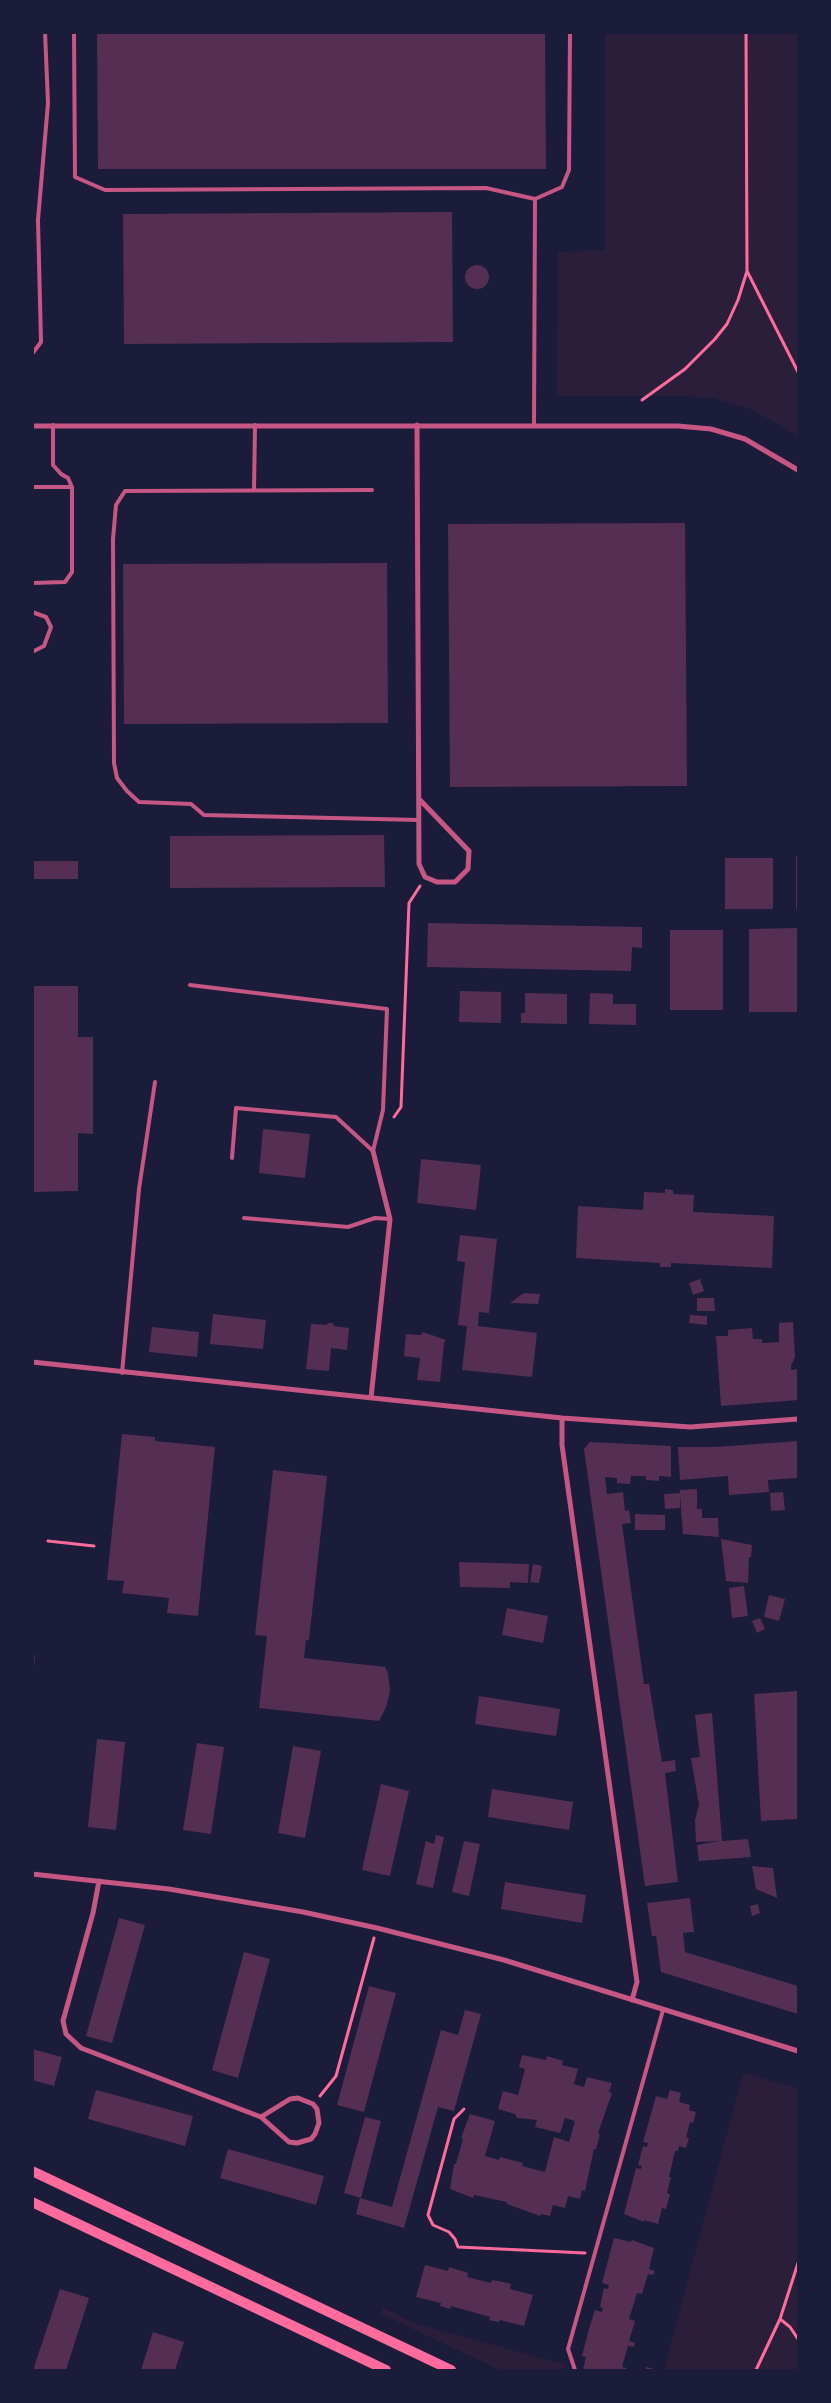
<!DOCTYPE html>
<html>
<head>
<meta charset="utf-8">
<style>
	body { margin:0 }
	#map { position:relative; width:831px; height:2403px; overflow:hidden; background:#1b1b3a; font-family:"Varela Round",sans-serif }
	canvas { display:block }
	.frame { position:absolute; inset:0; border:34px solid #1b1b3a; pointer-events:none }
</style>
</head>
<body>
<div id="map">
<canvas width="831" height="2403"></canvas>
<div class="frame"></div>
</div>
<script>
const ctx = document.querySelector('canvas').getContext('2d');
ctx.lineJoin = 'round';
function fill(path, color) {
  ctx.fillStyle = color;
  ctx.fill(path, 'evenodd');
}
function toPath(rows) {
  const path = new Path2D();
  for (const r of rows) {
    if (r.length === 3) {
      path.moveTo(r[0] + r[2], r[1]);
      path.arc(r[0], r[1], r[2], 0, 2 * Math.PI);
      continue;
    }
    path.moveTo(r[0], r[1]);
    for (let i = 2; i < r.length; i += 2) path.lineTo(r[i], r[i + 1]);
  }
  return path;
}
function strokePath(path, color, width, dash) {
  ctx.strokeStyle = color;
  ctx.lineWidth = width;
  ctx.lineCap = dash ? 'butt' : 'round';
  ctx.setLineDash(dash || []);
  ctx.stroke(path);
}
fill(toPath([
	[605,33,798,33,798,436,753,410,713,398,684,396,557,396,558,252,605,250],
	[743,2073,798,2088,798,2370,664,2370],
	[383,2307,414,2323,566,2365,564,2370,500,2370,381,2314]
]), '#2a1e3b');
fill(toPath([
	[97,32,545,32,546,169,98,169],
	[452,212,453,342,124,344,123,214],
	[477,277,12],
	[685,523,687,786,450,787,448,524],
	[387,563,388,723,124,724,123,564],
	[384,835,385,887,170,888,170,836],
	[796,856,798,856,798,909,796,909],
	[725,858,773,858,773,909,725,909],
	[32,861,78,861,78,879,32,879],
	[428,923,642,927,642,948,632,947,631,971,427,967],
	[798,928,798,1012,749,1012,749,929],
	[670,930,723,930,723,1010,670,1010],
	[32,986,78,986,78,1037,93,1037,93,1134,78,1133,78,1191,32,1192],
	[460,991,501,992,501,1023,459,1022],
	[525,993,567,994,567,1024,521,1023,521,1013,525,1013],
	[590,993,613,994,613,1004,636,1004,636,1025,589,1024],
	[263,1129,310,1134,305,1178,259,1173],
	[421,1159,481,1165,476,1210,417,1203],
	[665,1189,673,1190,673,1194,694,1195,693,1212,774,1216,772,1268,671,1263,671,1267,660,1267,660,1263,576,1258,578,1206,643,1210,644,1192,665,1193],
	[460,1235,497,1239,489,1313,479,1312,478,1326,537,1333,532,1377,462,1370,467,1326,458,1325,465,1262,457,1261],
	[700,1279,704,1291,693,1295,689,1283],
	[524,1293,540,1294,538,1304,510,1303],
	[697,1298,714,1298,715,1311,697,1311],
	[213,1314,266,1320,263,1349,210,1344],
	[690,1315,707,1316,707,1325,689,1323],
	[793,1322,795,1357,791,1366,791,1370,798,1369,798,1400,721,1406,716,1336,728,1336,728,1330,752,1328,753,1339,762,1339,762,1343,779,1342,779,1323],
	[329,1323,333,1323,334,1326,349,1328,347,1350,331,1348,329,1371,306,1369,311,1324,326,1325],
	[152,1327,199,1332,197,1357,149,1352],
	[423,1332,446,1340,444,1343,440,1382,417,1380,420,1358,404,1356,406,1334,421,1335],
	[122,1434,155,1437,155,1441,215,1447,198,1616,167,1613,169,1598,122,1593,124,1581,107,1580],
	[798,1441,798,1478,768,1480,769,1492,729,1495,728,1476,680,1480,678,1447,715,1447],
	[590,1442,671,1446,671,1477,659,1476,659,1481,646,1480,646,1476,631,1476,630,1484,617,1483,617,1478,605,1477,607,1494,623,1492,625,1511,629,1510,631,1523,622,1524,644,1684,649,1684,662,1762,675,1760,676,1771,665,1773,678,1882,645,1886,584,1449],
	[273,1470,327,1476,309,1640,306,1640,304,1658,385,1667,388,1673,390,1691,386,1707,379,1721,259,1708,267,1636,255,1635],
	[697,1489,697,1509,702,1509,702,1518,718,1518,719,1537,683,1534,680,1495,680,1508,665,1509,664,1494,680,1493,680,1490],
	[783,1492,785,1510,771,1511,770,1493],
	[635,1514,665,1515,665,1530,635,1530],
	[721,1539,752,1545,751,1557,749,1557,748,1583,726,1581],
	[459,1562,529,1564,528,1583,510,1582,510,1588,460,1587],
	[533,1564,542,1566,539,1583,530,1582],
	[744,1586,748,1616,732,1618,729,1588],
	[769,1595,785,1599,779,1621,764,1617],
	[507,1608,548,1616,543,1643,502,1635],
	[760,1618,765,1629,757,1633,752,1621],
	[32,1655,35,1655,34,1668,32,1668],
	[798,1691,798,1819,761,1821,754,1694],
	[479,1696,560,1709,556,1736,475,1724],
	[712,1713,722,1841,748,1839,751,1857,699,1861,697,1845,719,1841,696,1842,695,1820,699,1805,691,1758,700,1757,695,1715],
	[97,1739,125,1742,116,1830,88,1827],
	[197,1743,224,1747,211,1834,183,1830],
	[293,1746,321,1751,305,1838,278,1833],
	[381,1784,409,1791,390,1876,362,1870],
	[492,1789,573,1802,569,1830,488,1817],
	[436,1835,444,1837,433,1888,416,1884,426,1841,434,1844],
	[464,1841,480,1844,469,1896,452,1892],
	[752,1866,773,1868,777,1898,756,1889],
	[505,1882,586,1895,582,1923,501,1909],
	[690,1898,694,1932,683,1933,685,1952,798,1986,798,2014,661,1972,656,1936,652,1936,647,1903],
	[758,1904,760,1913,752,1916,750,1906],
	[119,1918,145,1925,112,2043,86,2036],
	[244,1952,270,1959,238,2078,212,2070],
	[369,1986,396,1993,364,2112,337,2105],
	[465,2010,481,2014,454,2111,438,2107,404,2228,356,2214,360,2198,392,2207,441,2030,458,2035],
	[32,2049,62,2057,54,2086,32,2080],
	[522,2055,546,2060,547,2056,563,2061,562,2065,578,2069,574,2084,584,2087,587,2077,612,2083,609,2092,612,2093,598,2133,600,2134,596,2149,594,2149,585,2191,582,2190,580,2199,568,2196,565,2208,553,2205,550,2216,541,2214,540,2216,507,2204,507,2202,474,2195,473,2198,450,2189,454,2164,456,2164,463,2139,461,2138,470,2114,495,2121,485,2156,499,2160,500,2157,523,2163,522,2166,545,2172,554,2137,569,2142,575,2121,565,2118,560,2133,535,2127,537,2120,517,2118,515,2114,498,2109,503,2091,518,2095,525,2069,519,2067],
	[96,2090,193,2116,185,2146,88,2119],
	[670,2090,681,2093,679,2102,690,2105,689,2110,696,2112,693,2123,690,2122,686,2137,689,2138,686,2148,679,2146,678,2151,675,2151,669,2177,671,2177,667,2193,670,2194,666,2209,662,2208,658,2224,644,2220,644,2222,624,2214,636,2168,641,2169,642,2166,638,2165,643,2146,647,2147,648,2143,643,2142,656,2096,667,2099],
	[365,2117,381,2121,361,2198,344,2193],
	[228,2149,324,2176,316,2205,220,2178],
	[614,2238,631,2242,632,2240,654,2248,649,2269,655,2271,653,2275,648,2274,642,2294,637,2293,629,2319,635,2321,629,2341,635,2343,634,2347,628,2346,622,2367,627,2368,626,2370,583,2370,586,2357,582,2356,589,2329,595,2310,602,2312,603,2308,600,2307,604,2288,608,2289,609,2285,602,2283],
	[425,2265,448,2271,449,2267,468,2273,467,2277,491,2283,492,2280,503,2282,511,2284,510,2289,533,2295,524,2326,500,2320,499,2322,489,2320,490,2317,451,2306,450,2309,440,2306,441,2303,416,2297],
	[60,2289,89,2298,66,2370,33,2370],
	[153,2332,184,2342,175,2370,141,2370],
	[646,2367,658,2370,646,2370]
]), '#542f53');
strokePath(toPath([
	[746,32,747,271,798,372],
	[642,400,685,369,715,339,727,324,738,300,747,271],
	[394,1117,401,1107,409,903,420,886],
	[48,1541,94,1546],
	[320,2096,336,2076,374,1938],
	[464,2109,454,2119,428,2215,433,2225,449,2232,455,2239,458,2247,585,2253],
	[780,2319,790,2327,798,2339],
	[756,2370,780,2319,798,2263]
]), '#ff6b9d', 3);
strokePath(toPath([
	[74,32,75,177,105,190,486,188,535,199,562,187,569,170,570,32],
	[32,354,41,342,38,220,48,103,45,32],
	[534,425,535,199],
	[32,487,72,487],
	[254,490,255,425],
	[372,490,125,491,116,505,113,539,114,763,117,778,127,791,139,802,191,804,204,815,419,820],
	[32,583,65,582,72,572,72,487,68,478,61,474,53,465,53,425],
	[32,612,46,617,51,627,44,646,32,652],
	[190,985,387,1009,383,1110,373,1151,336,1117,236,1108,232,1158],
	[244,1218,348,1227,375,1218,390,1219],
	[122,1373,139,1189,155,1082],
	[575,2370,568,2349,663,2010]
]), '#c65784', 4);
strokePath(toPath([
	[417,425,419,864,425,877,437,882,455,882,468,869,469,851,419,799],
	[32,426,678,426,711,429,745,439,798,470],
	[32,1362,562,1418,690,1427,798,1419],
	[371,1398,390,1219,373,1151],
	[562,1418,562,1445,637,1982,632,2000],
	[32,1874,169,1889,303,1912,377,1928,504,1960,798,2051],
	[99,1881,93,1913,63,2021,66,2034,81,2048,261,2117,289,2142,297,2143,311,2139,315,2134,319,2123,317,2109,313,2104,298,2098,290,2099,261,2117]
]), '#c65784', 5);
strokePath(toPath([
	[32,2171,451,2370],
	[32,2202,386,2370]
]), '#ff6b9d', 10);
</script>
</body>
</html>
